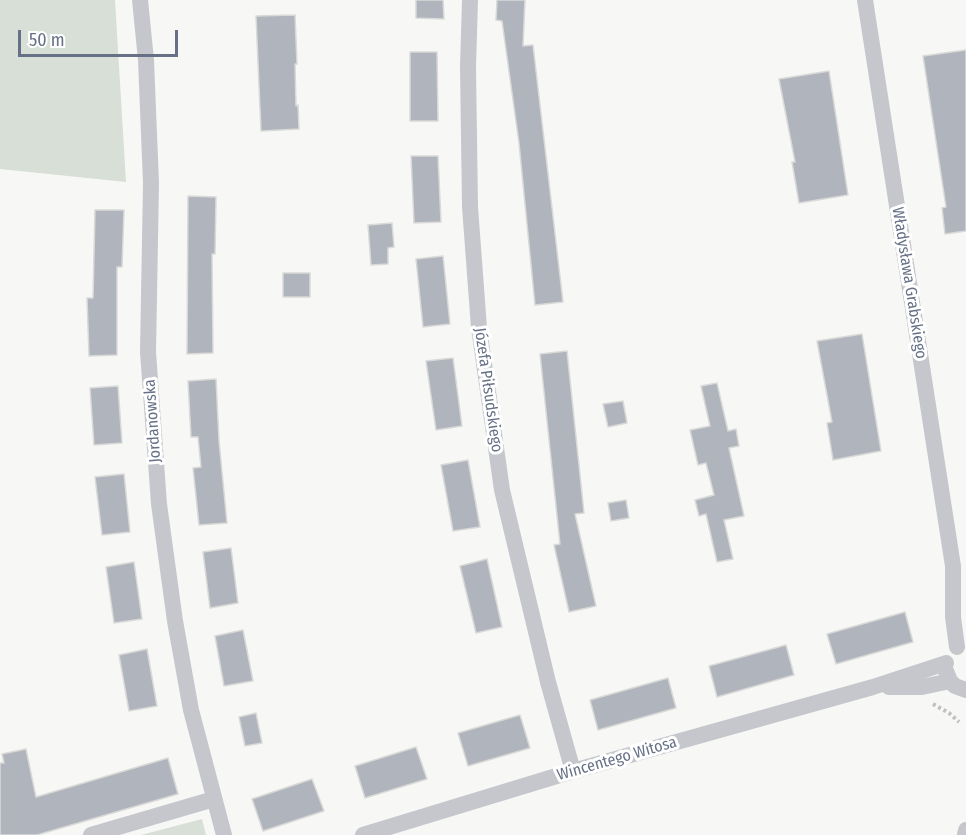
<!DOCTYPE html>
<html>
<head>
<meta charset="utf-8">
<style>
	body { margin:0 }
	#map { position:relative; width:966px; height:835px; overflow:hidden; background:#f7f8f5; font-family:"Fira Sans Condensed",sans-serif }
	canvas { display:block }
	.scale { position:absolute; left:18px; top:30px; width:160px; height:27px; box-sizing:border-box; border:3px solid #667086; border-top:0; padding-left:8px; font-size:18px; line-height:21px; white-space:nowrap; color:#667086; -webkit-text-stroke:4px #fff; paint-order:stroke }
</style>
</head>
<body>
<div id="map">
<canvas width="966" height="835"></canvas>
<div class="scale">50 m</div>
</div>
<script>
const ctx = document.querySelector('canvas').getContext('2d');
ctx.lineJoin = 'round';
function fill(path, color) {
  ctx.fillStyle = color;
  ctx.fill(path, 'evenodd');
}
function toPath(rows) {
  const path = new Path2D();
  for (const r of rows) {
    path.moveTo(r[0], r[1]);
    for (let i = 2; i < r.length; i += 2) path.lineTo(r[i], r[i + 1]);
  }
  return path;
}
function strokePath(path, color, width, dash) {
  ctx.strokeStyle = color;
  ctx.lineWidth = width;
  ctx.lineCap = dash ? 'butt' : 'round';
  ctx.setLineDash(dash || []);
  ctx.stroke(path);
}
function label(font, color, halo, rows, align = 'center') {
  ctx.font = font + ' "Fira Sans Condensed",sans-serif';
  ctx.lineWidth = 6;
  ctx.setLineDash([]);
  ctx.textBaseline = 'middle';
  ctx.strokeStyle = halo;
  ctx.fillStyle = color;
  for (const [text, x, y, turn = 0] of rows) {
    ctx.save();
    ctx.translate(x, y);
    ctx.rotate((+turn || 0) * Math.PI / 180);
    ctx.textAlign = isNaN(turn) ? turn : align;
    if (halo) ctx.strokeText(text, 0, 0);
    ctx.fillText(text, 0, 0);
    ctx.restore();
  }
}
fill(toPath([
	[0,0,115,0,126,182,0,169],
	[202,819,206,835,141,835]
]), '#d7dfd6');
const building = toPath([
	[416,0,443,0,444,19,416,18,416,0],
	[497,0,525,0,523,46,533,45,563,302,535,305,519,143,502,21,496,20,497,0],
	[295,15,297,64,295,64,296,106,298,105,299,129,261,131,256,16,295,15],
	[966,50,966,231,945,234,942,208,946,207,923,56,966,50],
	[410,52,437,52,438,121,410,121,410,52],
	[829,71,848,195,799,203,792,162,795,162,779,79,829,71],
	[411,156,438,156,441,222,414,223,411,156],
	[188,196,216,197,215,254,212,254,213,353,187,354,188,196],
	[95,210,124,210,122,267,117,267,117,355,89,356,87,298,93,298,95,210],
	[392,223,394,247,388,248,388,264,371,265,368,225,392,223],
	[443,256,450,324,423,327,416,259,443,256],
	[283,273,310,273,310,297,283,297,283,273],
	[862,334,881,451,833,460,827,423,832,422,817,341,862,334],
	[567,351,584,513,575,514,596,606,569,612,554,545,560,544,540,354,567,351],
	[453,358,462,426,436,430,426,361,453,358],
	[216,379,219,441,227,523,199,525,193,468,201,467,198,437,191,437,188,381,216,379],
	[717,383,728,431,736,429,739,446,729,448,744,516,724,520,733,559,717,562,706,514,699,516,695,500,714,495,706,463,698,465,690,430,710,426,701,386,717,383],
	[118,386,122,443,94,445,90,388,118,386],
	[623,401,627,423,608,427,603,404,623,401],
	[468,460,480,527,453,531,441,465,468,460],
	[124,474,130,532,102,535,95,477,124,474],
	[626,500,629,518,611,521,608,503,626,500],
	[231,548,238,603,210,608,203,552,231,548],
	[487,559,502,627,476,633,460,566,487,559],
	[134,562,142,619,114,623,106,567,134,562],
	[905,612,913,642,836,664,827,634,905,612],
	[243,630,253,681,224,686,215,636,243,630],
	[786,645,794,675,717,697,709,666,786,645],
	[147,649,157,706,129,711,119,655,147,649],
	[668,678,676,708,598,730,590,700,668,678],
	[256,713,262,743,245,746,239,717,256,713],
	[520,715,530,748,468,766,458,733,520,715],
	[416,747,427,779,365,798,355,766,416,747],
	[26,749,36,797,168,758,178,794,37,835,0,835,0,763,4,763,2,754,26,749],
	[312,779,324,811,263,831,252,799,312,779]
]);
fill(building, '#b0b4bd');
strokePath(building, '#d9d9d7', 1.5);
strokePath(toPath([
	[933,704,949,713,959,722]
]), '#bfc0c3', 4, [3, 3]);
strokePath(toPath([
	[140,0,146,60,151,183,148,352,159,504,175,621,191,710,224,835],
	[470,0,468,67,470,207,479,328,502,490,548,682,573,771],
	[865,0,953,566,953,617,957,647],
	[946,671,950,681,955,686,966,690],
	[889,687,922,687,950,681],
	[91,835,214,799],
	[363,835,573,771,873,687,946,663],
	[965,835,966,830]
]), '#c5c7cc', 16);
label('16px', '#667086', '#fff', [
	["Władysława Grabskiego",909,283,81],
	["Józefa Piłsudskiego",488,390,82],
	["Jordanowska",153,421,-94],
	["Wincentego Witosa",617,759,-16]
]);
</script>
</body>
</html>
